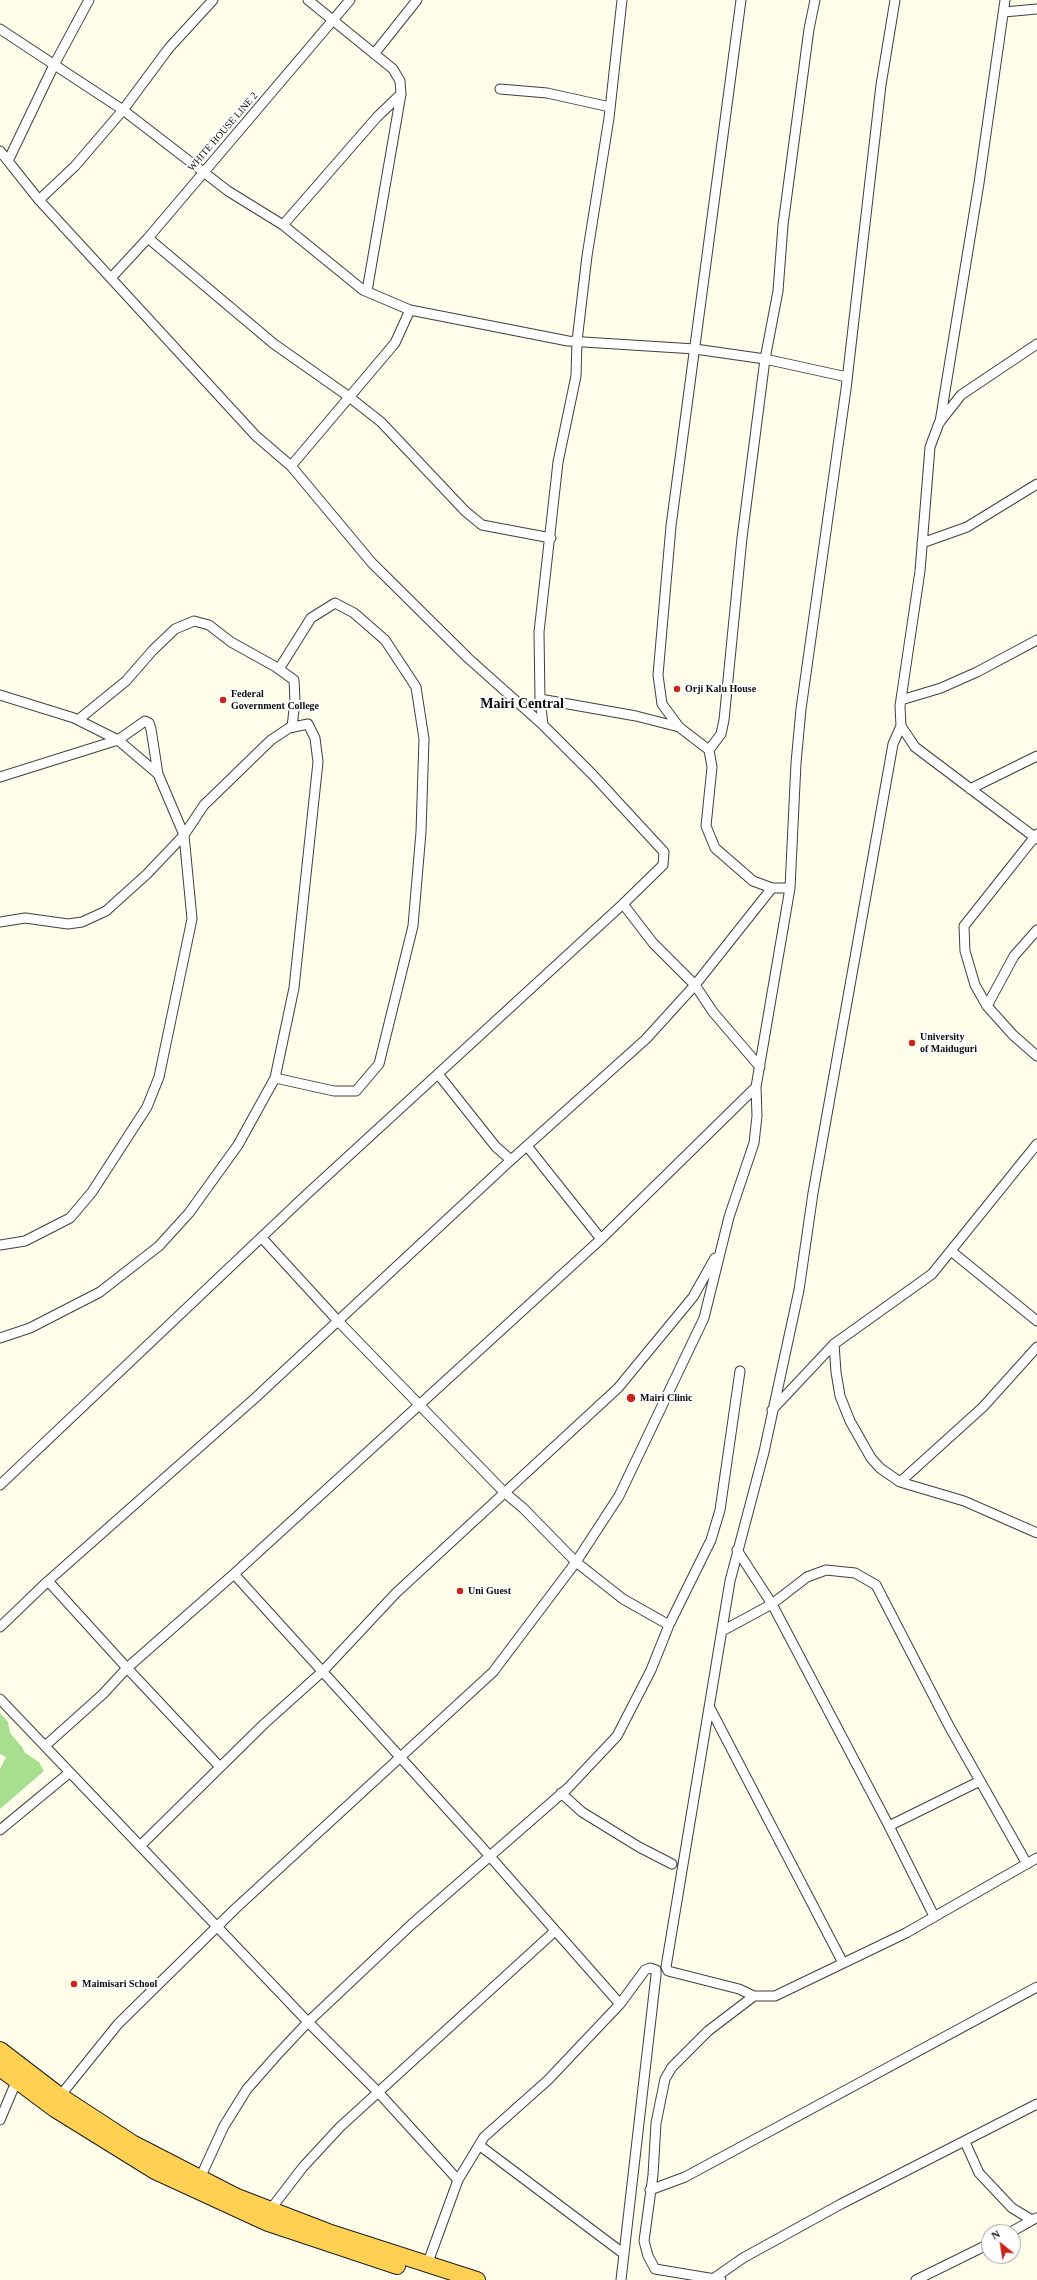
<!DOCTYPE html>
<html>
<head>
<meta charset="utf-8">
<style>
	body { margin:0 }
	#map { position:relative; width:1037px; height:2280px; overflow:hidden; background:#fffeea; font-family:Georgia,serif }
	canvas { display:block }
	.north { position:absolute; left:981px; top:2224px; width:40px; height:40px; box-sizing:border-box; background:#fff; border:1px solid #9e9e9e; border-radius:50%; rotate:330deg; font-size:11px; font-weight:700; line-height:16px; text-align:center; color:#0c0c0c }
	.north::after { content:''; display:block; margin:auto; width:14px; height:18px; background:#c82618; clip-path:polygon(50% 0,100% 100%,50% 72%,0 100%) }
</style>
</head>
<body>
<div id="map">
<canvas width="1037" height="2280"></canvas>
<div class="north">N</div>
</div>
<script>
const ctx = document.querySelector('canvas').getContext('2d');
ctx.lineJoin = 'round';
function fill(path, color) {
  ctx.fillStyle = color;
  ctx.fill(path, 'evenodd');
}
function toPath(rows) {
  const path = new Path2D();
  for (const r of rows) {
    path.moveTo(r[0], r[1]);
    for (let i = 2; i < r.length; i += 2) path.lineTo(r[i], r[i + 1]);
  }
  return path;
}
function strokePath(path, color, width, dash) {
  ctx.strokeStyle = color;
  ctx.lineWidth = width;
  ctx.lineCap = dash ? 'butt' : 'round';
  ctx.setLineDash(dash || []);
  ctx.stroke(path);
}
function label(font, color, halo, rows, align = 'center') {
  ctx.font = font + ' Georgia,serif';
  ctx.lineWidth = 4;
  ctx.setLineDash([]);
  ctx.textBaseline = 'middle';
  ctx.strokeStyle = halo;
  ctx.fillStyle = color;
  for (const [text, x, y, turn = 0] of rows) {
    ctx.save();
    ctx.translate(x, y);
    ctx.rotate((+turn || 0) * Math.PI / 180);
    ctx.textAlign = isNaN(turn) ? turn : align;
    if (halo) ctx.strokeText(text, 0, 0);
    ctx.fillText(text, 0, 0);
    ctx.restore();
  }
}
fill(toPath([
	[0,1713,8,1722,10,1733,22,1747,25,1753,39,1762,44,1771,0,1809,0,1769,6,1757,0,1754]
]), '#a8df8e');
const minor = toPath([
	[308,0,393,69,400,81,401,94,367,291],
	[741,0,671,526,658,675,662,704,679,727,709,750,712,767,706,826,715,848,753,881,772,888],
	[1004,12,1037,9],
	[0,29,123,110,228,191,283,225,363,290,410,310,568,341,695,349,765,359,847,377],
	[374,54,417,0],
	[500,89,547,93,610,107],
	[0,151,39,200,256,436,291,466,372,563,468,658,543,725,593,775,664,852,663,865,623,904,306,1195,0,1485],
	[8,161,54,65,89,0],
	[39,200,75,166,123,110,169,48,213,0],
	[283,225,377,117,401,94],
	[148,238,274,344,348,396,381,422,465,511,482,525,551,538],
	[111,278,148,238,350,0],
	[1037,344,961,395,939,423,930,447,920,571,900,706,901,726,893,744,813,1193,799,1290,764,1452,730,1581,666,1967,668,1971,739,1989,754,1996,775,1996,906,1933,1037,1858],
	[940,422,979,183,1005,0],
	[291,466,395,343,410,310],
	[922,543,967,527,1037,484],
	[0,695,74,718,118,740,158,774,184,835,192,919,159,1077,147,1107,92,1192,70,1218,25,1241,0,1245],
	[540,699,636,716,679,727],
	[901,700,941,688,977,672,1037,640],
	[78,720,126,681,153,650,175,629,194,621,209,625,231,642,276,667,294,680,295,701,292,727],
	[543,725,540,699,539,632,558,462,576,376,577,341,587,256,609,118,622,0],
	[901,726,915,747,1037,839],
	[709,750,721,734,724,720,742,538,765,359,778,291,783,225,809,29,815,0],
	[0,777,118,740,145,721,149,723,151,729,158,774],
	[970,789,1037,756],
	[1037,834,964,926,965,951,975,985,987,1006,1013,1035,1037,1056],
	[623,904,653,943,695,985,713,1012,760,1067],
	[0,922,25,918,68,924,82,922,106,911,147,874,184,835,204,805,271,740,289,728,308,724,315,738,318,762,294,988,275,1078,238,1145,189,1213,159,1246,100,1292,30,1328,0,1338],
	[987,1006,1014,956,1037,930],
	[438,1074,496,1147,511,1160],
	[275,1078,334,1091,356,1091,379,1064,413,926,421,832,424,739,416,687,385,640,354,613,335,603,311,618,279,669],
	[527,1146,601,1239],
	[262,1238,338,1321,504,1492,523,1508,576,1562,623,1599,669,1625],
	[951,1251,1037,1321],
	[834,1344,836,1372,840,1396,850,1421,871,1458,880,1468,900,1482,964,1501,1037,1533],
	[772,1410,834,1344,932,1274,1037,1144],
	[900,1482,983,1407,1037,1347],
	[737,1550,772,1604,889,1826,934,1916],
	[234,1574,479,1844,620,2004],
	[48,1581,127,1668,220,1767],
	[0,1627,48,1581,254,1399,511,1160,646,1039,695,985,772,888,790,888],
	[724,1630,772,1604,807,1577,826,1570,855,1573,876,1585,949,1726,1027,1864],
	[0,1699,308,2022,379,2093,458,2180],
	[710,1708,843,1963],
	[45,1746,103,1694,127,1668,234,1574,601,1239,756,1087],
	[561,1793,582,1812,639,1847,672,1864],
	[889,1826,980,1781],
	[0,1830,69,1773],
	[140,1846,264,1724,323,1671,396,1593,618,1388,693,1297,715,1258],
	[60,2096,118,2024,235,1909,493,1672,576,1562,619,1496,704,1318,729,1217,754,1143,757,1116,756,1087,790,888,796,763,801,709,846,389,881,85,895,0],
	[0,2120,16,2082],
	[965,2142,979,2173,1012,2208,1032,2220],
	[479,2145,624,2254],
	[200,2178,224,2126,247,2089,277,2055,308,2022,412,1924,568,1788,617,1736,651,1670,669,1625,711,1540,720,1510,740,1371],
	[650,2190,685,2177,1037,1987],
	[270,2210,303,2167,340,2127,555,1931],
	[1011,2232,1036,2218],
	[427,2265,458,2180,484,2137,548,2080,620,2004,645,1970,650,1968,656,1970,656,1975,621,2280],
	[713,2279,743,2258,841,2204,1037,2104],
	[721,2280,655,2269,648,2256,644,2241,653,2175,656,2123,665,2079,672,2067,708,2031,754,1996],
	[916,2280,989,2244]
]);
const trunk = toPath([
	[0,2050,60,2096,132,2143,237,2197,328,2232,477,2280],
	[0,2068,55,2109,155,2171,268,2223,397,2266]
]);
strokePath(minor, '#3f3f3f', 11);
strokePath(trunk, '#1d1d1d', 18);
strokePath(minor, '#fff', 9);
strokePath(trunk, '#ffd051', 16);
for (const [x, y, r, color] of [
	[677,689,4,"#c82618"],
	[223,700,4,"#c82618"],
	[912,1043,4,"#c82618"],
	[631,1398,5,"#c82618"],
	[460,1591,4,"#c82618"],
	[74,1984,4,"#c82618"]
]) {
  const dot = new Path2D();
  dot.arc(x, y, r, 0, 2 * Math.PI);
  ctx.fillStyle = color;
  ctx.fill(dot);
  strokePath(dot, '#fff', 1.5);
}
label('10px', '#0c0c0c', '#fff', [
	["WHITE HOUSE LINE 2",223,132,-49]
]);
label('bold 10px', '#0c0c0c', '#fff', [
	["Orji Kalu House",685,689],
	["Federal",231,694],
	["Government College",231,706],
	["University",920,1037],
	["of Maiduguri",920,1049],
	["Mairi Clinic",640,1398],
	["Uni Guest",468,1591],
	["Maimisari School",82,1984]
], 'left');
label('bold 14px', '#0c0c0c', '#fff', [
	["Mairi Central",522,704]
]);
</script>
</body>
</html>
